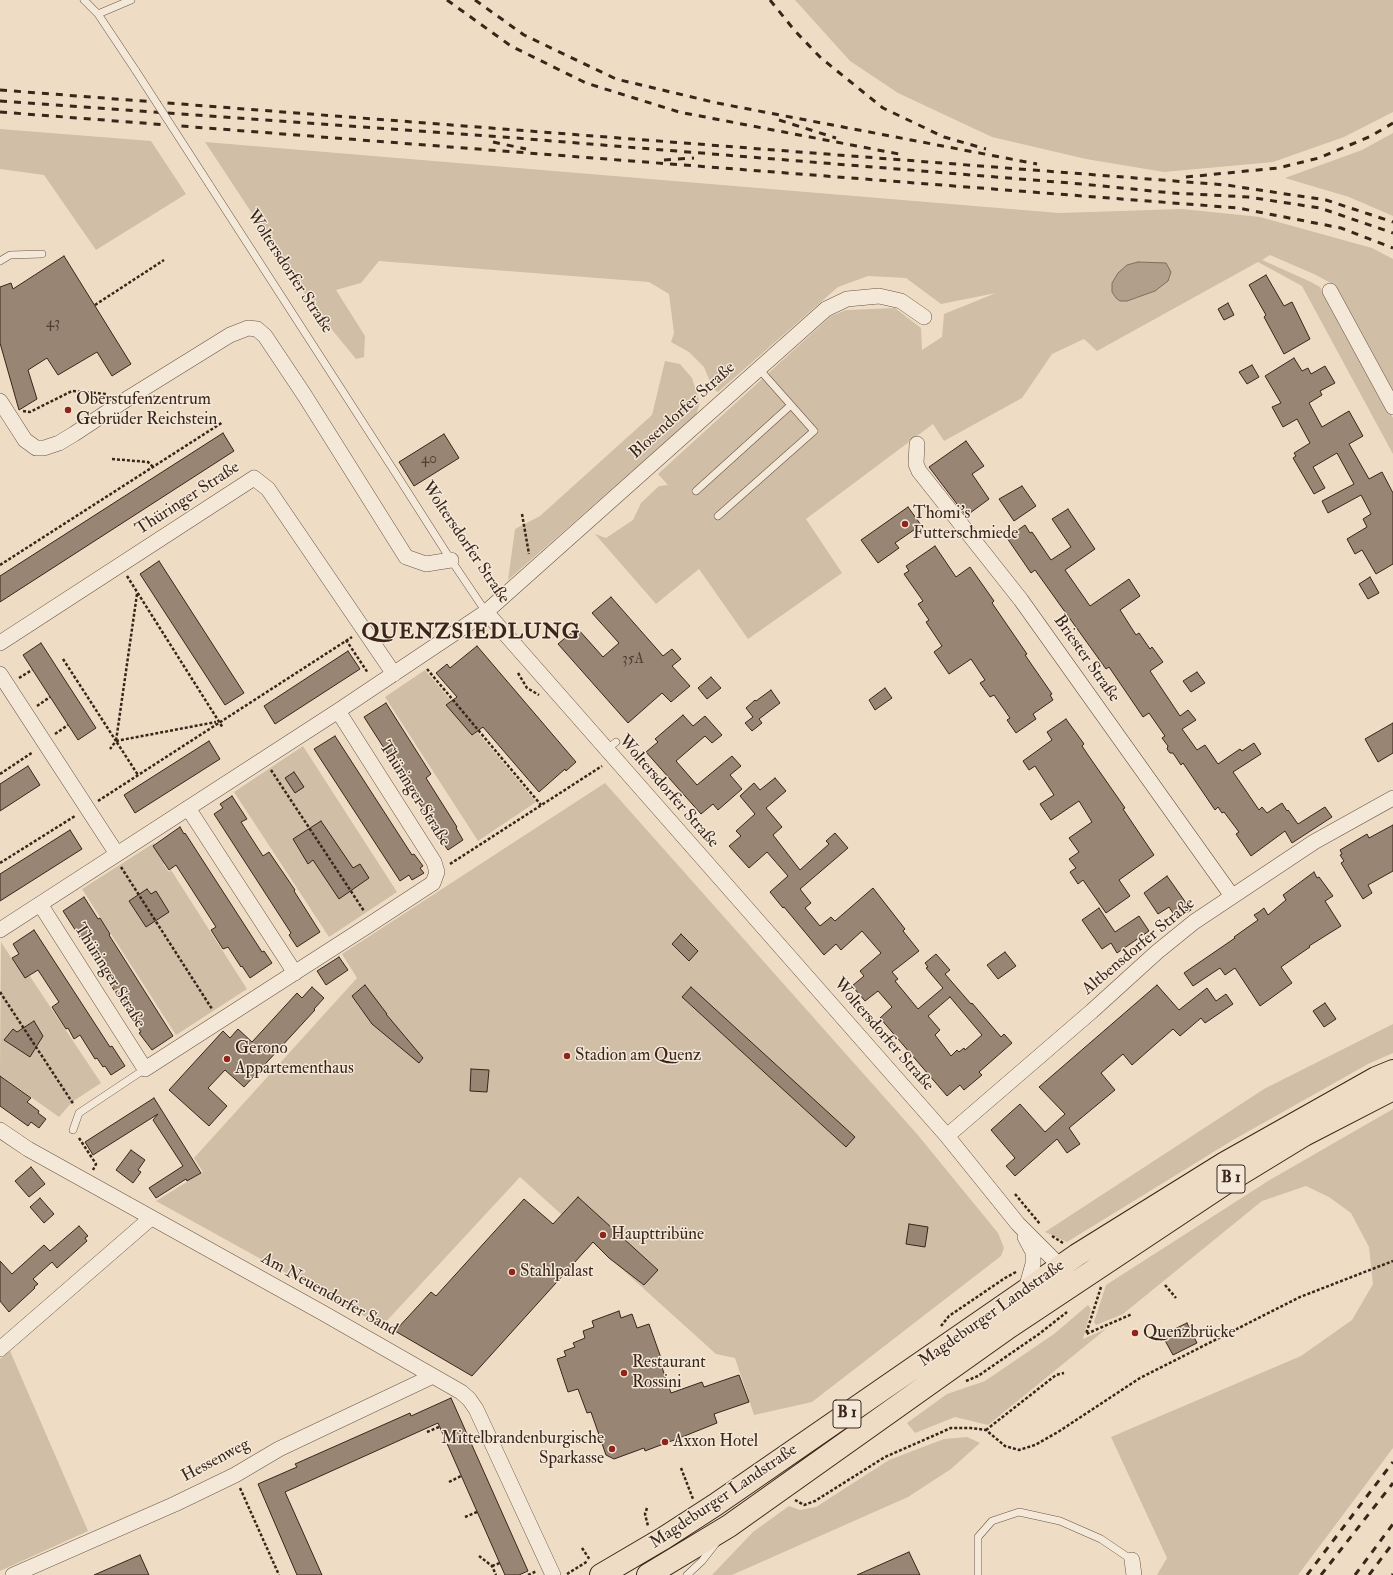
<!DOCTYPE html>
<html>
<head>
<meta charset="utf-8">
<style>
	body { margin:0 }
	canvas { display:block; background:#eeddc4 }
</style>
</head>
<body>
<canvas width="1393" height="1575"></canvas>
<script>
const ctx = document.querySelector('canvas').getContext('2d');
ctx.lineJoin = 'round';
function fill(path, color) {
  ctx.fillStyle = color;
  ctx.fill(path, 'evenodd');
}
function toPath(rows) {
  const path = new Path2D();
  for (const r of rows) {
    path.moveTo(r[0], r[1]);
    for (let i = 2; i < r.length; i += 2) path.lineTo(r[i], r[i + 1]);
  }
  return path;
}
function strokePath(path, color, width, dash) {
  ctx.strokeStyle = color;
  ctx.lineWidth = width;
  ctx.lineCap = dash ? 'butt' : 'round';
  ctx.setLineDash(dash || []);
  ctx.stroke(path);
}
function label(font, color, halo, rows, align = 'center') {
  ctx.font = font + ' "IM FELL Double Pica",serif';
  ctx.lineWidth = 3;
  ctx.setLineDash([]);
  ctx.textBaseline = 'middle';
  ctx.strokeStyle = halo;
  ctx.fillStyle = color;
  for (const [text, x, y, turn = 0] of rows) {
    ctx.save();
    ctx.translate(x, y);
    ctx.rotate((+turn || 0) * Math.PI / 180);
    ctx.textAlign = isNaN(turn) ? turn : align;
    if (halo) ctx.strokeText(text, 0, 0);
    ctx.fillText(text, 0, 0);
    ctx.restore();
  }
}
fill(toPath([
	[795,0,1393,0,1393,112,1344,137,1273,162,1164,172,1086,159,992,137,898,93,850,61],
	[0,129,151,141,186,194,96,250,44,175,0,169],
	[1393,133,1393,216,1349,197,1285,178,1362,150],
	[205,142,1059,213,1182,209,1260,217,1372,248,1393,259,1393,393,1340,297,1329,282,1316,275,1270,255,1262,260,1311,282,1320,287,1393,418,1393,454,1302,286,1258,262,1097,351,1084,339,1052,354,1022,398,944,441,933,424,806,519,842,573,748,639,699,569,656,604,595,534,606,538,633,520,641,503,659,486,668,485,658,474,831,316,846,310,895,308,921,328,922,350,942,337,944,314,996,293,941,304,906,278,868,276,838,287,718,392,713,389,704,367,689,352,671,342,674,333,669,294,649,282,379,261,361,283,336,290,365,336,364,357,356,359,315,309],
	[665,361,680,364,692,378,700,403,696,415,508,580,515,529,540,516,652,415],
	[425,670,536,802,478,841,385,697],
	[303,746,397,892,329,937,234,792],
	[605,783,917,1134,998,1233,1004,1248,1001,1256,812,1402,754,1415,735,1358,716,1354,520,1177,382,1326,156,1201,203,1172,194,1158,357,978,342,954],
	[154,843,166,862,163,864,169,872,171,870,247,989,176,1035,82,889],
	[1,942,16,965,21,963,101,1083,72,1102,59,1117,0,1075],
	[1393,1024,1393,1053,1368,1064,1233,1140,1067,1242,1045,1232,1264,1089],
	[1393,1109,1393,1448,1298,1575,1157,1575,1167,1558,1111,1437,1301,1356,1352,1320,1373,1284,1369,1247,1351,1213,1329,1197,1306,1186,1262,1201,1123,1314,1096,1325,1094,1322,1106,1285,1268,1181],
	[1088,1305,1091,1309,1083,1339,1106,1329,988,1425,955,1417,915,1433,907,1423,947,1394,985,1381,1054,1334],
	[10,1351,88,1531,0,1571,0,1359],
	[967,1437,980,1443,951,1469,908,1497,732,1575,712,1575,753,1532,789,1506,800,1510,816,1507,889,1460,944,1439]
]), '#d0bea7');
const water = toPath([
	[1138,262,1166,263,1171,272,1168,281,1155,291,1127,301,1120,301,1116,298,1112,292,1112,283,1118,273,1127,265,1138,262]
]);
fill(water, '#b19e8b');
strokePath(water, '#826e5e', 1);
const building = toPath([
	[64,256,131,364,112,376,97,352,58,375,47,358,28,370,37,399,19,410,0,343,0,287,11,283,13,289,64,256],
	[1266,275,1284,306,1292,302,1310,339,1284,354,1264,317,1266,315,1249,285,1266,275],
	[1228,303,1234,315,1224,320,1218,309,1228,303],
	[1294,358,1302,371,1308,368,1311,374,1325,366,1335,383,1320,391,1322,395,1309,403,1322,427,1349,411,1363,436,1349,444,1369,479,1382,472,1393,493,1393,564,1376,574,1362,550,1355,554,1347,539,1367,527,1363,519,1371,514,1361,495,1328,513,1322,501,1354,484,1337,453,1313,467,1325,488,1314,494,1293,458,1296,456,1294,453,1310,443,1297,419,1283,427,1272,407,1281,403,1265,376,1294,358],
	[1252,365,1259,377,1247,384,1239,372,1252,365],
	[223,433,234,451,0,602,0,576,223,433],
	[444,434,459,458,414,486,399,462,444,434],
	[966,441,984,466,972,474,989,499,966,516,929,467,966,441],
	[1022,486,1036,506,1014,521,999,499,1022,486],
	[908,507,921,525,895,543,899,548,878,563,861,540,908,507],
	[1068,509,1095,549,1065,570,1090,606,1129,579,1140,596,1120,610,1136,635,1139,633,1150,649,1152,647,1163,662,1150,671,1180,716,1188,710,1196,720,1182,729,1197,750,1205,745,1218,764,1240,749,1242,751,1254,743,1261,754,1233,772,1259,810,1262,807,1267,813,1282,803,1287,811,1288,810,1298,824,1325,807,1332,817,1292,843,1285,831,1251,856,1236,834,1239,832,1224,812,1222,813,1218,807,1215,810,1183,763,1181,765,1173,753,1170,753,1167,749,1168,746,1162,738,1165,736,1149,713,1143,717,1109,667,1106,669,1035,570,1031,573,1007,538,1025,525,1030,533,1032,532,1051,560,1071,547,1052,519,1068,509],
	[935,546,956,577,970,567,994,601,992,603,1027,654,1025,655,1052,694,1050,695,1053,700,1033,714,1036,719,1016,733,1007,720,1010,718,994,695,990,697,980,683,985,680,971,659,949,674,934,652,942,646,926,622,929,620,918,604,923,601,904,574,909,571,906,566,935,546],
	[159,561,244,693,225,705,140,574,159,561],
	[1370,577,1379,593,1368,599,1359,584,1370,577],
	[611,597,663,656,672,649,681,659,672,666,690,686,671,702,662,693,628,723,558,644,577,628,603,657,619,643,592,613,611,597],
	[41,643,96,728,78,740,23,655,41,643],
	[477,646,576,762,566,771,565,769,539,792,483,727,472,735,446,705,457,697,436,673,447,664,450,668,477,646],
	[348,651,360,669,275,724,264,706,348,651],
	[1197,672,1205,683,1191,692,1183,681,1197,672],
	[711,677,721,688,707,699,698,688,711,677],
	[885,688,892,698,875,710,869,700,885,688],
	[771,690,780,703,759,719,762,723,752,731,745,723,753,717,746,708,755,700,756,701,771,690],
	[386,703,431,774,426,778,457,827,456,828,463,840,448,850,439,838,441,837,364,717,386,703],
	[683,715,693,726,705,716,722,735,712,743,705,736,676,761,697,785,732,756,741,766,730,775,742,789,718,810,713,804,701,814,646,752,658,742,655,739,683,715],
	[1066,719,1084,744,1082,746,1088,755,1125,808,1123,809,1154,855,1119,880,1130,896,1106,913,1083,880,1078,884,1070,872,1076,868,1069,859,1079,852,1069,838,1092,822,1079,801,1051,820,1040,804,1054,795,1035,766,1029,770,1023,761,1052,740,1047,732,1066,719],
	[1393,723,1393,753,1378,762,1365,739,1393,723],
	[335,736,412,855,414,854,423,866,420,868,424,873,412,880,409,875,400,881,314,749,335,736],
	[209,741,220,759,135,813,124,795,209,741],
	[28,766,40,785,0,811,0,784,28,766],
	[294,772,304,787,295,793,285,778,294,772],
	[775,778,786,791,766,808,782,827,773,835,800,870,829,844,826,841,835,833,848,848,800,889,811,903,805,908,820,926,831,917,835,921,873,888,905,929,903,931,919,951,892,972,898,979,895,981,918,1009,943,988,926,968,928,967,925,963,936,954,950,970,945,974,971,1004,972,1003,1001,1037,1004,1034,1012,1043,979,1072,982,1075,964,1090,960,1085,947,1096,880,1018,892,1007,878,991,865,1001,852,986,864,976,860,971,881,953,862,931,841,950,836,944,824,955,784,907,783,908,770,892,788,876,767,852,749,868,729,846,741,836,736,831,755,814,740,796,754,783,760,790,775,778],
	[950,997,982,1035,965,1050,964,1048,959,1052,957,1050,951,1056,935,1035,940,1030,928,1016,950,997],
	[232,796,247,819,241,822,263,856,269,852,295,890,294,891,320,932,297,947,289,935,291,933,214,814,223,808,220,804,232,796],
	[321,821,353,868,360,864,369,878,339,899,313,860,308,864,293,839,321,821],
	[1393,825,1393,871,1368,885,1372,893,1363,899,1341,863,1344,861,1340,855,1342,854,1340,850,1367,834,1369,838,1393,825],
	[180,827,184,834,185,833,262,952,264,951,272,963,250,978,242,966,241,967,228,947,223,949,211,930,216,927,176,865,169,870,153,846,180,827],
	[70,830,82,849,0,901,0,874,70,830],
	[1314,872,1317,878,1319,877,1333,896,1325,901,1341,926,1309,946,1310,947,1281,967,1292,983,1260,1006,1235,968,1225,975,1220,968,1193,986,1184,973,1235,938,1234,937,1258,920,1254,915,1259,912,1264,908,1268,915,1286,900,1283,895,1314,872],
	[1167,876,1191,910,1177,919,1169,907,1158,914,1144,893,1167,876],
	[147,889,151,894,156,891,169,912,146,927,129,901,147,889],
	[84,897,98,919,100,918,110,934,109,935,173,1036,152,1050,139,1033,141,1032,63,911,84,897],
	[1099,908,1115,932,1139,916,1149,931,1117,953,1111,943,1102,949,1082,920,1099,908],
	[34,930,110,1047,112,1046,125,1066,111,1075,105,1066,103,1067,97,1058,95,1059,80,1035,74,1039,68,1028,66,1029,52,1007,59,1002,38,970,25,978,12,958,19,954,13,944,34,930],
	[681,934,698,951,689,961,672,944,681,934],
	[1005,952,1016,966,998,979,987,965,1005,952],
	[339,957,348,970,326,985,317,971,339,957],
	[365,985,387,1014,386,1014,423,1058,419,1063,372,1024,352,996,365,985],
	[1157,985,1179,1010,1207,988,1216,1001,1226,994,1233,1004,1205,1023,1201,1018,1180,1036,1173,1029,1132,1065,1123,1054,1101,1073,1115,1090,1069,1128,1080,1144,1067,1153,1057,1139,1015,1176,1006,1166,1015,1158,991,1130,1020,1104,1045,1132,1065,1114,1039,1087,1157,985],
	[312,987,324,998,314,1009,315,1010,244,1087,225,1070,208,1088,227,1106,209,1126,169,1090,223,1031,230,1038,238,1029,252,1042,297,993,302,998,312,987],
	[691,987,855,1137,846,1147,682,997,691,987],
	[1325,1003,1336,1019,1324,1027,1313,1011,1325,1003],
	[34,1021,43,1036,30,1057,4,1040,13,1029,17,1032,34,1021],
	[471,1069,489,1070,487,1092,470,1091,471,1069],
	[0,1076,31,1098,27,1102,39,1111,38,1113,46,1119,39,1128,31,1122,28,1126,0,1106,0,1076],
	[154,1098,201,1173,187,1181,186,1179,156,1198,149,1188,183,1166,153,1120,158,1114,93,1155,85,1142,154,1098],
	[131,1150,145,1160,138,1170,141,1172,133,1183,116,1170,131,1150],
	[31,1167,45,1184,29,1197,15,1181,31,1167],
	[578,1197,658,1270,644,1285,609,1258,593,1242,472,1376,395,1331,431,1292,436,1296,524,1199,553,1224,578,1197],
	[40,1198,54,1214,44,1223,30,1207,40,1198],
	[909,1224,928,1227,925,1247,906,1244,909,1224],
	[79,1226,88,1236,85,1238,87,1241,57,1268,52,1262,33,1279,38,1284,34,1287,35,1288,9,1312,0,1301,0,1261,12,1274,44,1245,50,1251,79,1226],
	[619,1311,621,1318,632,1314,637,1328,649,1324,661,1358,659,1359,671,1393,702,1382,704,1387,739,1375,749,1402,714,1414,717,1423,682,1437,645,1451,644,1448,614,1459,606,1455,591,1412,587,1413,578,1389,568,1392,557,1359,566,1356,564,1351,575,1347,573,1343,585,1338,583,1331,594,1327,592,1321,619,1311],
	[1187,1323,1197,1343,1173,1355,1162,1335,1187,1323],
	[451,1398,528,1571,519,1575,505,1575,438,1423,285,1492,322,1575,297,1575,258,1484,297,1467,295,1464,410,1413,411,1416,451,1398],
	[909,1552,920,1575,857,1575,909,1552],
	[140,1555,149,1575,94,1575,140,1555]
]);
fill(building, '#988573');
strokePath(building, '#3b251b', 1);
const lane = toPath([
	[84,0,98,14,136,71],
	[98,14,131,0],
	[209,184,400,480,451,560,486,612],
	[0,261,10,255,42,254],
	[696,491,791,405],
	[718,516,814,431,759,369],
	[606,750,616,742],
	[73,1130,79,1113,145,1069],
	[687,1575,702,1561,716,1543],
	[978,1575,978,1537,992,1521,1019,1512,1060,1521,1101,1539,1132,1560]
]);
const street = toPath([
	[1330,291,1393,407],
	[0,401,25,440,36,448,44,448,59,443,74,434,130,397,230,335,248,328,257,329,265,336,305,396,406,557,426,564,451,560],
	[917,444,916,464,919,471,1021,600,1232,896],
	[486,612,947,1136,1018,1224,1066,1272],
	[0,643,254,478,268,489,394,674],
	[0,674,117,854],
	[188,808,295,973],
	[40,904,145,1069,372,923,433,883,437,872,434,862,338,711],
	[0,930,338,711,486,612,826,309,847,299,879,296,901,301,924,317],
	[0,1130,28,1149,323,1313,461,1392,469,1399,476,1409,553,1575],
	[947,1136,1092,1011,1157,952,1194,922,1314,842,1393,798],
	[1025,1237,1033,1252,1033,1264,1026,1289],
	[0,1349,151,1218],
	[1132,1560,1134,1575],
	[13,1575,175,1504,235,1475,279,1449,433,1376]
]);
const primary = toPath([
	[601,1575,664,1538,715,1505,1077,1255,1225,1163,1376,1078,1393,1071],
	[648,1575,729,1526,1009,1327,1227,1182,1304,1135,1393,1089]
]);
strokePath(lane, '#685345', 8);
strokePath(street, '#685345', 16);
strokePath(primary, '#3b251b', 24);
strokePath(toPath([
	[95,305,164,260],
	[23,411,30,412,72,391,107,394],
	[112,459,148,462,153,467],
	[522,514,529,554],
	[0,565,223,422],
	[127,576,223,728],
	[137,594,116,741,138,775],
	[346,640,368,673],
	[63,659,116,741,110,749],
	[427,669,541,805],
	[518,673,527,688,539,695],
	[19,678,32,670],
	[37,706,50,697],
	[55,734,68,725],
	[116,741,216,722],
	[271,770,364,911],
	[0,774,33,752],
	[98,801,352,637],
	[0,863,75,816],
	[450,864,602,766],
	[121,867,212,1009],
	[0,992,74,1105],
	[79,1138,96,1164,93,1170],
	[1015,1194,1040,1224],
	[1052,1236,1063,1243],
	[1165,1285,1176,1298],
	[1101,1287,1086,1334,1132,1314],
	[941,1326,949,1316,1005,1278,1016,1272],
	[966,1381,978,1376,1039,1334,1067,1312],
	[986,1430,1056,1375,1064,1373],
	[427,1432,439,1427],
	[681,1468,693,1499],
	[449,1482,461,1476],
	[240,1488,279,1575],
	[795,1500,804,1505,815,1501,885,1457,951,1428,971,1428,986,1430,1005,1446,1019,1450,1035,1445,1058,1432,1140,1378,1300,1297,1393,1261],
	[647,1508,645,1514,648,1526],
	[465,1517,477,1512],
	[582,1548,590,1560],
	[479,1556,492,1566,496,1575],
	[492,1566,500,1563],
	[567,1574,588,1561],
	[528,1575,537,1571]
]), '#3b251b', 2.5, [3, 2]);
strokePath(lane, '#f4e9d9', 7);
strokePath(street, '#f4e9d9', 15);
strokePath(primary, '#eeddc4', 22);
strokePath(toPath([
	[447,0,511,46,586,83,679,112,904,155],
	[475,0,524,35,616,79,717,103,1037,164],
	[770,0,795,31,821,58,883,108,944,137,986,149],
	[0,90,1226,185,1326,200,1393,222],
	[0,101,516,138,1082,184,1172,193,1248,197,1320,208,1393,233],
	[0,112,1238,208,1341,228,1393,248],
	[779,120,836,138],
	[493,142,526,149],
	[664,160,694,158],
	[1186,177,1278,168,1319,158,1371,136,1393,123],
	[1307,1575,1393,1462],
	[1321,1575,1393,1483],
	[1355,1575,1393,1524],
	[1369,1575,1393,1543],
	[1392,1575,1393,1574]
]), '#3b251b', 3, [7, 7]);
const laneBridge = toPath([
	[136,71,209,184]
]);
strokePath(laneBridge, '#685345', 8, []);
strokePath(laneBridge, '#f4e9d9', 7);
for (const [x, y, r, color] of [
	[68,410,4,"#8f2418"],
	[905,524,4,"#8f2418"],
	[567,1056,4,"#8f2418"],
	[227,1059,4,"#8f2418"],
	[603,1235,4,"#8f2418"],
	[512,1272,4,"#8f2418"],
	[1135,1333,4,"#8f2418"],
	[624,1373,4,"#8f2418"],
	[665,1442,4,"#8f2418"],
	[612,1449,4,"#8f2418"]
]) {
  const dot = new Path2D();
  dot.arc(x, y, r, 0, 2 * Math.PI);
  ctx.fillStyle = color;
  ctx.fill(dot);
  strokePath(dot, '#f4e9d9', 1.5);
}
label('15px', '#523d31', null, [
	["43",53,324],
	["40",429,460],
	["35A",633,660]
]);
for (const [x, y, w] of [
	[1231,1179,28],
	[847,1414,28]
]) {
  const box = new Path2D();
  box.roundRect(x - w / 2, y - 14, w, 28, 3);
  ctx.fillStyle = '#f4e9d9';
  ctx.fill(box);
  strokePath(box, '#3b251b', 1);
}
label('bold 16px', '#3b251b', null, [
	["B 1",1231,1179],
	["B 1",847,1414]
]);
label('17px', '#3b251b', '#f4e9d9', [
	["Woltersdorfer Straße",289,272,57],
	["Blosendorfer Straße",683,411,-42],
	["Thüringer Straße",188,499,-33],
	["Woltersdorfer Straße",465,543,56],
	["Briester Straße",1086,659,55],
	["Woltersdorfer Straße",668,792,49],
	["Thüringer Straße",414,794,58],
	["Altbensdorfer Straße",1139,947,-40],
	["Thüringer Straße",109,976,58],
	["Woltersdorfer Straße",883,1035,49],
	["Am Neuendorfer Sand",329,1295,29],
	["Magdeburger Landstraße",992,1314,-35],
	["Hessenweg",216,1461,-28],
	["Magdeburger Landstraße",724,1497,-34]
]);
label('17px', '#3b251b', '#f4e9d9', [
	["Oberstufenzentrum",76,400],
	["Gebrüder Reichstein",76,420],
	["Thomi's",913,514],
	["Futterschmiede",913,534],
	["Gerono",235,1049],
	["Appartementhaus",235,1069],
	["Stadion am Quenz",575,1056],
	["Haupttribüne",611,1235],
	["Stahlpalast",520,1272],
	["Quenzbrücke",1143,1333],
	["Restaurant",632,1363],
	["Rossini",632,1383],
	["Mittelbrandenburgische",604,1439,"right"],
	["Sparkasse",604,1459,"right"],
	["Axxon Hotel",673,1442]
], 'left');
ctx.letterSpacing = '1px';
label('bold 21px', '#3b251b', '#f4e9d9', [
	["QUENZSIEDLUNG",471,633]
]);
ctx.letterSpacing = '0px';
</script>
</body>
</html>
